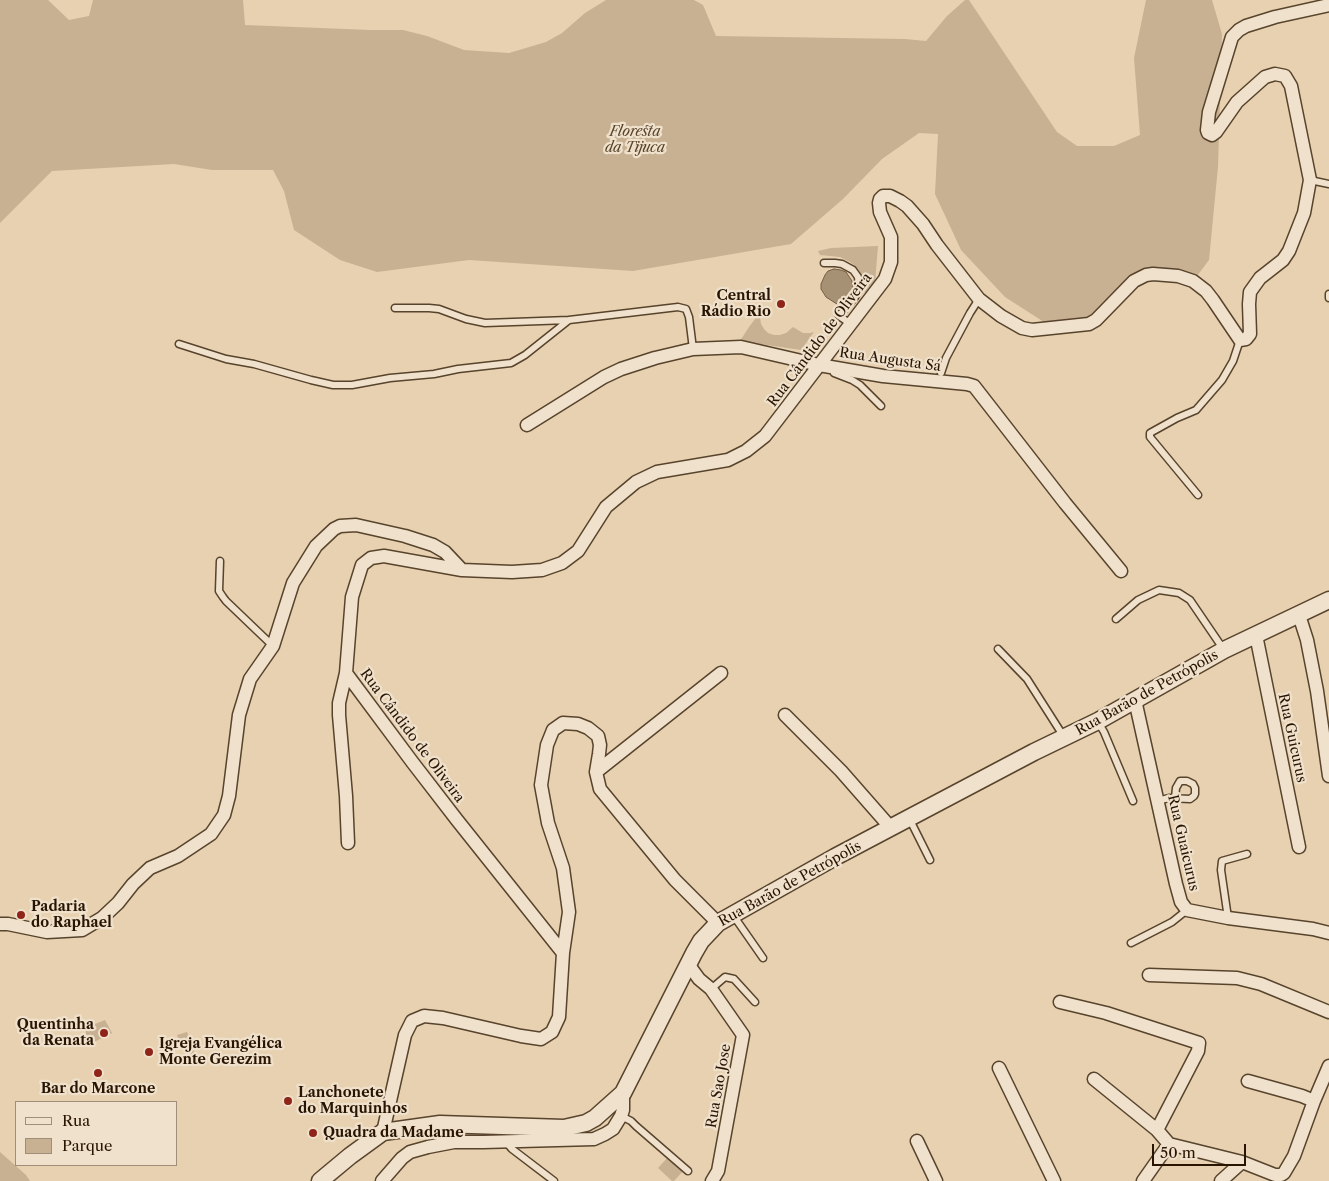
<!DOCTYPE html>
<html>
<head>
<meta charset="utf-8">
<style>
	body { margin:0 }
	#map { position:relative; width:1329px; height:1181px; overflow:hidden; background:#e7d1b0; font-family:"Libre Caslon Text",serif }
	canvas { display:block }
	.legend { position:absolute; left:15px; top:1101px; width:162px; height:65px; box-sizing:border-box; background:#efe1cc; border:1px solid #9f8f7a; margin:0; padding:6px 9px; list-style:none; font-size:15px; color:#281400 }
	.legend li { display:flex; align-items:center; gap:10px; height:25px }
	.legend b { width:25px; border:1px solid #9f8f7a }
	.scale { position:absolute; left:1152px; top:1144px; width:94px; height:22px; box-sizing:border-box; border:2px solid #281400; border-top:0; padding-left:6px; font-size:15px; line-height:18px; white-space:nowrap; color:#281400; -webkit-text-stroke:4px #efe1cc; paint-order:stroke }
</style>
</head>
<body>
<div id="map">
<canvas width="1329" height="1181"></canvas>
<ul class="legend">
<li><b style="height:6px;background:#efe1cc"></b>Rua</li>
<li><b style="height:14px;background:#c7b192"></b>Parque</li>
</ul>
<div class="scale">50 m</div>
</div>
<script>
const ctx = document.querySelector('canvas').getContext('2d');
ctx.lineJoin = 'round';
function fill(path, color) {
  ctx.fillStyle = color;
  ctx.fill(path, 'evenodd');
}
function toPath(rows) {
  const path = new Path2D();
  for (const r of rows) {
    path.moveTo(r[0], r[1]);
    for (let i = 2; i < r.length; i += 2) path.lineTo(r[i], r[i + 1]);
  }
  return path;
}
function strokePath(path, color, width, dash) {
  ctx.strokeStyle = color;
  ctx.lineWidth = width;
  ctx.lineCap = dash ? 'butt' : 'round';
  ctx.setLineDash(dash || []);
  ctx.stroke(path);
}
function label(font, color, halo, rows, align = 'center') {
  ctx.font = font + ' "Libre Caslon Text",serif';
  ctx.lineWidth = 4.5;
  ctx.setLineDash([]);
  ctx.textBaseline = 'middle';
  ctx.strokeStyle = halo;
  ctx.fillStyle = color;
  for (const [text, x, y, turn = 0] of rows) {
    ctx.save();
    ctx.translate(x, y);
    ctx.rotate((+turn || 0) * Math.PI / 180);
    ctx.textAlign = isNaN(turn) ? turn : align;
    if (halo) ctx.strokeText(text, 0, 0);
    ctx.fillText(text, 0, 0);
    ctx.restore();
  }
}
fill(toPath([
	[0,0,48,0,69,20,89,16,93,0,243,0,245,25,370,30,403,30,427,36,464,50,509,53,546,42,562,33,585,13,606,0,694,0,703,5,716,36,905,39,926,41,947,16,965,0,969,0,1057,132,1077,146,1114,146,1140,135,1134,58,1146,0,1212,0,1222,34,1218,167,1209,260,1191,284,1146,274,1095,319,1047,324,1005,297,961,250,935,194,938,134,919,133,882,159,843,199,791,244,633,271,469,260,377,272,340,260,294,230,284,191,273,170,212,170,174,164,52,171,0,223],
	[878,246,875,283,869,295,863,291,862,275,856,267,850,262,840,257,820,255,818,251,831,248],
	[761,305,762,308,760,318,761,324,764,329,768,333,774,335,780,335,786,333,793,327,803,333,810,333,814,332,801,350,740,341,749,327,755,319],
	[105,1020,112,1033,88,1045,85,1028],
	[187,1032,197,1060,190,1067,177,1035],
	[0,1152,26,1175,30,1181,0,1181],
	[669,1156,684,1170,674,1181,672,1181,658,1168]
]), '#c7b192');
const water = toPath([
	[834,269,841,270,846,272,852,281,853,288,851,293,840,306,826,297,821,289,821,284,825,275,828,271,834,269]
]);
fill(water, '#a69174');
strokePath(water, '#745f46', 1);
const service = toPath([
	[1310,180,1329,184],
	[824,263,835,263,842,264,853,270,858,277,859,290,855,297,839,316,851,324],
	[1329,294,1329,298],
	[395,308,429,308,439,309,466,319,485,323,569,320],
	[179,344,226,359,254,364,311,380,333,385,352,385,390,378,434,374,458,369,511,363,525,355,569,320,678,307,686,309,689,317,693,349],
	[834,373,852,380,860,385,881,406],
	[941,373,946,358,970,313,979,299],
	[1198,495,1150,437,1150,433,1177,418,1196,410,1222,380,1233,361,1240,340],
	[220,561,219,591,223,597,226,601,273,646],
	[1116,619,1138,600,1159,590,1179,593,1190,600,1224,650],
	[998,649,1027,679,1064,737],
	[1098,722,1104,732,1133,801],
	[1157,801,1169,798,1190,799,1194,796,1195,794,1195,788,1193,784,1187,781,1180,781,1176,788,1175,798],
	[910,820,930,860],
	[733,915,763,958],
	[1228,918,1221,870,1222,861,1247,854],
	[1131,943,1172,922,1187,910],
	[711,989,725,977,734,979,755,1002],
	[621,1116,631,1121,636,1126,688,1171],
	[507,1143,512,1149,554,1181]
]);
const minor = toPath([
	[527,425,604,377,621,369,655,358,693,349,741,347,819,365,883,376,967,384,974,386,1065,503,1121,571],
	[1299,615,1307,640,1317,691,1329,776],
	[1256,635,1299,847],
	[346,673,339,703,339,715,346,796,348,843],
	[1135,700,1176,884,1181,902,1187,910,1228,918,1313,929,1329,933],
	[785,715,841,771,891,828],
	[596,772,721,673],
	[0,924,8,924,47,932,82,930,102,918,118,903,133,884,150,868,178,856,211,834,224,815,229,796,239,715,250,679,273,646,293,583,316,546,334,529,340,526,356,525,405,536,433,545,445,552,462,570],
	[563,953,457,820,413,763,346,673,352,597,362,565,371,558,384,556,462,570,512,572,542,570,562,563,578,551,606,507,636,482,657,472,728,460,746,451,765,436,885,279,891,262,891,237,880,212,879,203,880,199,883,196,890,196,900,201,907,206,923,224,937,245,979,299,1001,316,1022,328,1032,330,1089,324,1096,320,1134,281,1146,275,1153,274,1178,276,1193,281,1206,291,1213,300,1240,340,1246,339,1250,334,1249,304,1250,292,1260,278,1283,260,1289,251,1304,213,1310,180,1291,86,1285,76,1275,74,1265,77,1237,102,1216,132,1212,135,1208,133,1207,130,1209,112,1232,37,1239,30,1246,26,1275,17,1329,5],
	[688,964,699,979,711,989,743,1035,718,1171,712,1181],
	[1149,975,1237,978,1261,984,1329,1012],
	[1060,1002,1106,1013,1199,1043,1198,1051,1157,1130],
	[999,1068,1054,1181],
	[1094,1079,1157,1130,1169,1144,1242,1162,1275,1175,1281,1175,1284,1173,1294,1156,1314,1101,1329,1066],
	[1248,1081,1302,1096,1314,1101],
	[383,1132,405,1035,412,1021,424,1016,443,1018,521,1036,541,1039,552,1032,559,1017,563,953,569,912,563,868,548,823,541,785,547,745,553,730,563,723,578,724,588,728,598,736,600,745,599,754,596,772,600,789,675,880,718,923],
	[917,1141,936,1181],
	[382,1181,402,1158,410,1152,428,1147,454,1142,483,1142,594,1139,605,1134,613,1129,621,1116,623,1110,623,1093],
	[1143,1181,1169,1144],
	[1221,1181,1242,1162]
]);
const tertiary = toPath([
	[320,1181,350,1156,383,1132,440,1124,564,1128,586,1123,595,1118,623,1093,694,953,701,941,718,923,835,857,1034,752,1098,721,1224,650,1329,600]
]);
strokePath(service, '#58432c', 9);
strokePath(minor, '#58432c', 15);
strokePath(tertiary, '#58432c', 19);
strokePath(service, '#efe1cc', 6);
strokePath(minor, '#efe1cc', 12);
strokePath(tertiary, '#efe1cc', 16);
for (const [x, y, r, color] of [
	[781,304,5,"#8f2418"],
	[21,915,5,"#8f2418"],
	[104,1033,5,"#8f2418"],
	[149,1052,5,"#8f2418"],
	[98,1073,5,"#8f2418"],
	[288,1101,5,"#8f2418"],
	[313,1133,5,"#8f2418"]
]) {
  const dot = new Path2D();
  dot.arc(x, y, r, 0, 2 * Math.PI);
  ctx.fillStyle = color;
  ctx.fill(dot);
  strokePath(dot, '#efe1cc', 2);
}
label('italic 14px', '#58432c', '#efe1cc', [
	["Floresta",635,132],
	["da Tijuca",635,148]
]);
label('bold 14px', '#281400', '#efe1cc', [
	["Central",771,296,"right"],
	["Rádio Rio",771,312,"right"],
	["Padaria",31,907],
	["do Raphael",31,923],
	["Quentinha",94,1025,"right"],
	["da Renata",94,1041,"right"],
	["Igreja Evangélica",159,1044],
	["Monte Gerezim",159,1060],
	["Bar do Marcone",98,1089,"center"],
	["Lanchonete",298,1093],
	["do Marquinhos",298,1109],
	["Quadra da Madame",323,1133]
], 'left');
label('14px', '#281400', '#efe1cc', [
	["Rua Cândido de Oliveira",820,340,-53],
	["Rua Augusta Sá",890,360,8],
	["Rua Barão de Petrópolis",1147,693,-29],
	["Rua Cândido de Oliveira",412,736,53],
	["Rua Guicurus",1292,738,78],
	["Rua Guaicurus",1183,843,77],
	["Rua Barão de Petrópolis",790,884,-29],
	["Rua Sao Jose",719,1086,-80]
]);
</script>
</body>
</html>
